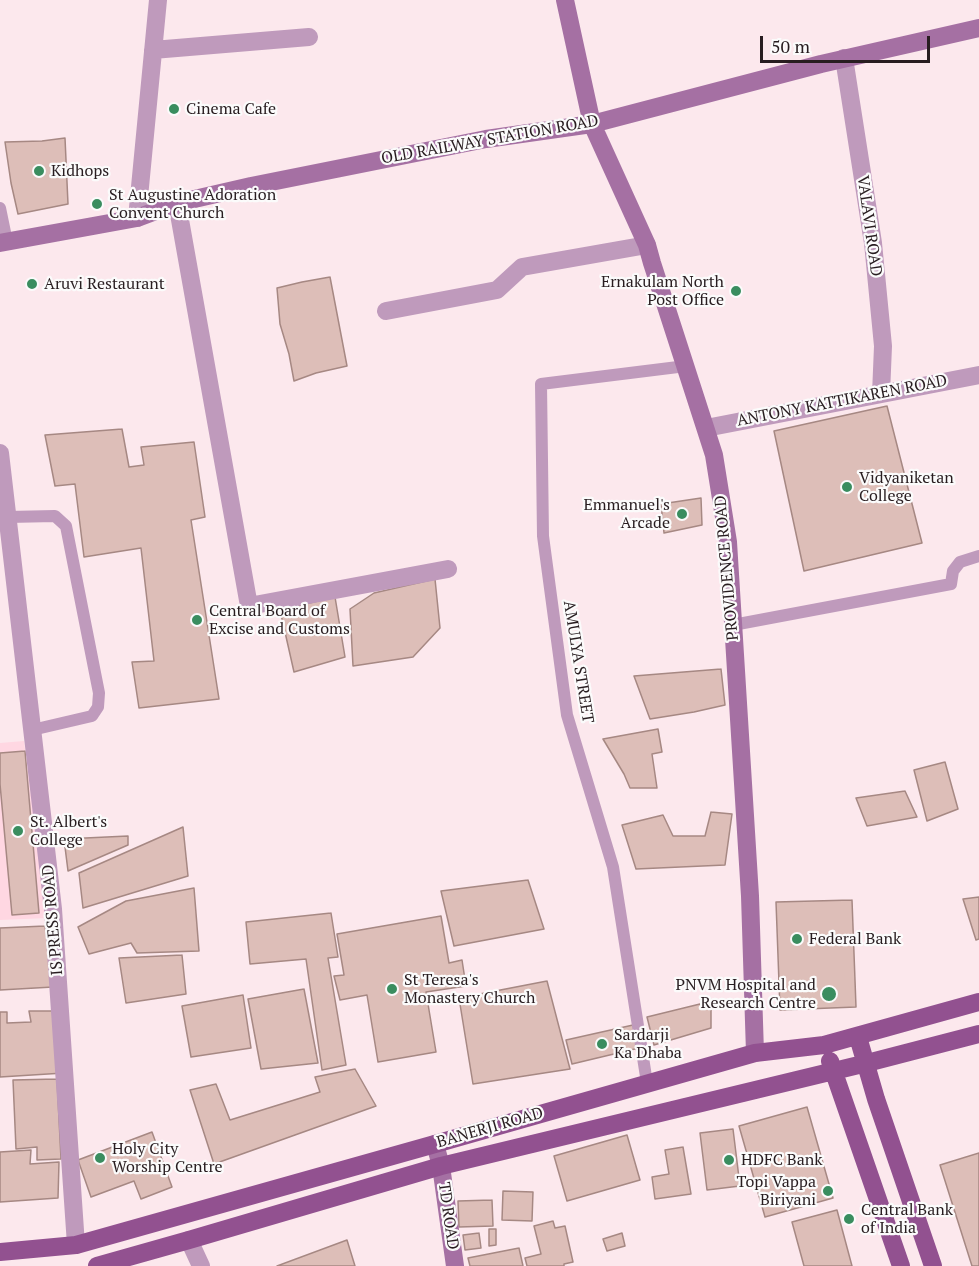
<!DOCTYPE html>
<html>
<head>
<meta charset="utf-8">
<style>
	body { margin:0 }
	#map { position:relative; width:979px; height:1266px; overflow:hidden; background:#fce8ed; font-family:"PT Serif",serif }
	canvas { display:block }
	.scale { position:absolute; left:760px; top:36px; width:170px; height:27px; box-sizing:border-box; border:3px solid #281d20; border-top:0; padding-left:8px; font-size:18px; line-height:21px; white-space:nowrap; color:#281d20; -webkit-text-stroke:4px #fbfbfb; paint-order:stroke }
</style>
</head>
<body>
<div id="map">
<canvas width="979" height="1266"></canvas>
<div class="scale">50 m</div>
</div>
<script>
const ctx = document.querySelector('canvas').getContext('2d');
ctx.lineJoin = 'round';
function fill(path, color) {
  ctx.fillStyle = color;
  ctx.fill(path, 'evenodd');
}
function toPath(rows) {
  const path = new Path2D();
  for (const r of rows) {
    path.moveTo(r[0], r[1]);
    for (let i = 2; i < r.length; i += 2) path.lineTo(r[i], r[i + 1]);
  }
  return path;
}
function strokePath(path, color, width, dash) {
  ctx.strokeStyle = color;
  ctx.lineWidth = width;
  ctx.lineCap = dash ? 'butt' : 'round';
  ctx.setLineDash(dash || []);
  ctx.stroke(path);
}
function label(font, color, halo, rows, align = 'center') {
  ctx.font = font + ' "PT Serif",serif';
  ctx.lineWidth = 4.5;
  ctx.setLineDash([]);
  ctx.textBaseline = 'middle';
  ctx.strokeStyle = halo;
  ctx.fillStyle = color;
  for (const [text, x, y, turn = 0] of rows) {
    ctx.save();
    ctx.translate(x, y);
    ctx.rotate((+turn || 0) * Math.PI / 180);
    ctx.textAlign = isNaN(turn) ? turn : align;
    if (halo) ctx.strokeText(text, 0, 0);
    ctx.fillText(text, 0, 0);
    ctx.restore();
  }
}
fill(toPath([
	[24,741,47,918,0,920,0,743]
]), '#ffd7e2');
const building = toPath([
	[65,138,68,204,18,214,11,183,5,142,42,141,65,138],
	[330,277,347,366,316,373,294,381,289,354,280,324,277,288,302,282,330,277],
	[887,406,922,543,804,571,774,431,887,406],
	[122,429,129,467,144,465,141,447,194,442,205,517,191,520,219,699,139,708,132,662,154,661,141,548,84,557,75,484,55,486,45,435,122,429],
	[701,498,702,525,664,533,661,504,701,498],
	[435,579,440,628,413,657,353,666,350,609,374,593,435,579],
	[335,597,345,657,294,672,280,610,335,597],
	[721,669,725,705,694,712,650,719,634,676,721,669],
	[658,729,662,752,652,754,657,788,630,788,624,774,603,739,658,729],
	[25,751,39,913,12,915,0,784,0,753,25,751],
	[945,762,958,809,927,821,914,770,945,762],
	[905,791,917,817,867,826,856,798,905,791],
	[711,812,732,814,725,865,636,869,622,825,663,815,673,836,705,836,711,812],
	[183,827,188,876,83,908,79,873,183,827],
	[128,836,128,845,68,871,64,839,128,836],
	[528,880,544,929,454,946,441,891,528,880],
	[194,888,199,951,137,953,131,943,89,954,78,927,126,901,194,888],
	[979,897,979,939,976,940,963,899,979,897],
	[852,900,856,1007,780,1010,776,902,852,900],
	[331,913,338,957,328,958,346,1065,322,1070,306,959,250,964,246,922,331,913],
	[441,916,449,963,462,960,466,986,426,992,436,1052,378,1062,367,995,340,1000,334,976,344,975,337,934,441,916],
	[45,926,53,987,0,990,0,928,45,926],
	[182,955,186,994,126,1003,119,958,182,955],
	[547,981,570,1069,473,1084,459,998,547,981],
	[304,989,318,1063,261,1069,248,999,304,989],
	[243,995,251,1048,191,1057,182,1006,243,995],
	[700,1004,711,1010,711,1028,654,1045,647,1017,700,1004],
	[29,1011,57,1011,64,1073,0,1077,0,1012,7,1012,7,1023,31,1022,29,1011],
	[633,1025,639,1048,572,1064,566,1040,633,1025],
	[355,1069,376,1106,214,1164,190,1090,216,1084,230,1120,320,1092,315,1077,355,1069],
	[57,1079,61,1159,37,1160,37,1147,16,1149,13,1080,57,1079],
	[807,1107,833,1198,765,1217,739,1126,807,1107],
	[733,1129,740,1186,707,1190,700,1133,733,1129],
	[152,1132,172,1187,141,1199,134,1181,91,1197,78,1160,152,1132],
	[627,1135,640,1180,567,1201,554,1156,627,1135],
	[683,1147,691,1194,655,1199,652,1177,669,1174,665,1150,683,1147],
	[31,1150,30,1164,59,1162,58,1198,0,1202,0,1152,31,1150],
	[979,1153,979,1266,972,1266,940,1165,979,1153],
	[503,1191,533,1192,532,1221,502,1220,503,1191],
	[492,1200,493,1226,459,1227,458,1201,492,1200],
	[837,1210,852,1266,804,1266,792,1222,837,1210],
	[553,1221,555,1228,565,1226,573,1262,564,1264,564,1266,527,1266,525,1258,541,1254,534,1226,553,1221],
	[489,1229,496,1229,496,1245,489,1246,489,1229],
	[479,1233,481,1248,465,1250,463,1235,479,1233],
	[622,1233,625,1246,607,1251,603,1239,622,1233],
	[347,1240,355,1266,277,1266,347,1240],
	[519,1248,523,1266,470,1266,468,1258,519,1248]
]);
fill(building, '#ddbeb8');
strokePath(building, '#a68883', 1.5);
strokePath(toPath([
	[0,208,7,242],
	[8,517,55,516,66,526,99,693,98,707,92,716,32,730],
	[733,625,951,584,953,571,960,562,979,556],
	[647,1083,613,867,567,715,543,536,541,384,686,366]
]), '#bf9abc', 12);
strokePath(toPath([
	[153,50,309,37],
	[844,58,873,243,883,346,881,394],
	[177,203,249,606,448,569],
	[137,218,158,0],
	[386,311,497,290,522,267,647,245],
	[706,428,979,375],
	[0,453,53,909,76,1245],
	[189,1240,201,1266]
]), '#bf9abc', 18);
strokePath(toPath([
	[565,0,592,124,647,245,652,263,714,455,728,542,750,896,755,1053],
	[0,243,137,218,177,203,251,186,486,139,592,124,821,64,979,28],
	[435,1144,441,1166,455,1266]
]), '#a570a3', 18);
strokePath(toPath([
	[858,1037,876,1099,933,1266],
	[830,1061,901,1266],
	[0,1252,76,1245,435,1144,755,1053,824,1045,979,1002],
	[97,1266,189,1240,441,1166,867,1063,979,1034]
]), '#925190', 18);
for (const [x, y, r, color] of [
	[174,109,6,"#3a8d5f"],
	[39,171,6,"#3a8d5f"],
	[97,204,6,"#3a8d5f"],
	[32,284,6,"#3a8d5f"],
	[736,291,6,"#3a8d5f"],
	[847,487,6,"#3a8d5f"],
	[682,514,6,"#3a8d5f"],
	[197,620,6,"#3a8d5f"],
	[18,831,6,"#3a8d5f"],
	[797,939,6,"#3a8d5f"],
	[392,989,6,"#3a8d5f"],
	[829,994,8,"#3a8d5f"],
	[602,1044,6,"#3a8d5f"],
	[100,1158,6,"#3a8d5f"],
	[729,1160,6,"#3a8d5f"],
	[828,1191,6,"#3a8d5f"],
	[849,1219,6,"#3a8d5f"]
]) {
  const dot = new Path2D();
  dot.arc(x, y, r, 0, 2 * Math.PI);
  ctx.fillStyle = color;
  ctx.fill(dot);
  strokePath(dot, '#fbfbfb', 2);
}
label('16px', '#281d20', '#fbfbfb', [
	["Cinema Cafe",186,109],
	["Kidhops",51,171],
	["St Augustine Adoration",109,195],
	["Convent Church",109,213],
	["Ernakulam North",724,282,"right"],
	["Post Office",724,300,"right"],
	["Aruvi Restaurant",44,284],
	["Vidyaniketan",859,478],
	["College",859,496],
	["Emmanuel's",670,505,"right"],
	["Arcade",670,523,"right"],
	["Central Board of",209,611],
	["Excise and Customs",209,629],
	["St. Albert's",30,822],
	["College",30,840],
	["Federal Bank",809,939],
	["St Teresa's",404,980],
	["Monastery Church",404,998],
	["PNVM Hospital and",816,985,"right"],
	["Research Centre",816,1003,"right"],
	["Sardarji",614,1035],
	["Ka Dhaba",614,1053],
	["Holy City",112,1149],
	["Worship Centre",112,1167],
	["HDFC Bank",741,1160],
	["Topi Vappa",816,1182,"right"],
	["Biriyani",816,1200,"right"],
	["Central Bank",861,1210],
	["of India",861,1228]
], 'left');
label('16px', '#281d20', '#fbfbfb', [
	["OLD RAILWAY STATION ROAD",490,140,-10],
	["VALAVI ROAD",869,226,82],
	["ANTONY KATTIKAREN ROAD",842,401,-11],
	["PROVIDENCE ROAD",727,568,-95],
	["AMULYA STREET",578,662,81],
	["IS PRESS ROAD",53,920,-95],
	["BANERJI ROAD",490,1128,-16],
	["TD ROAD",448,1216,82]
]);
</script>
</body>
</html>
